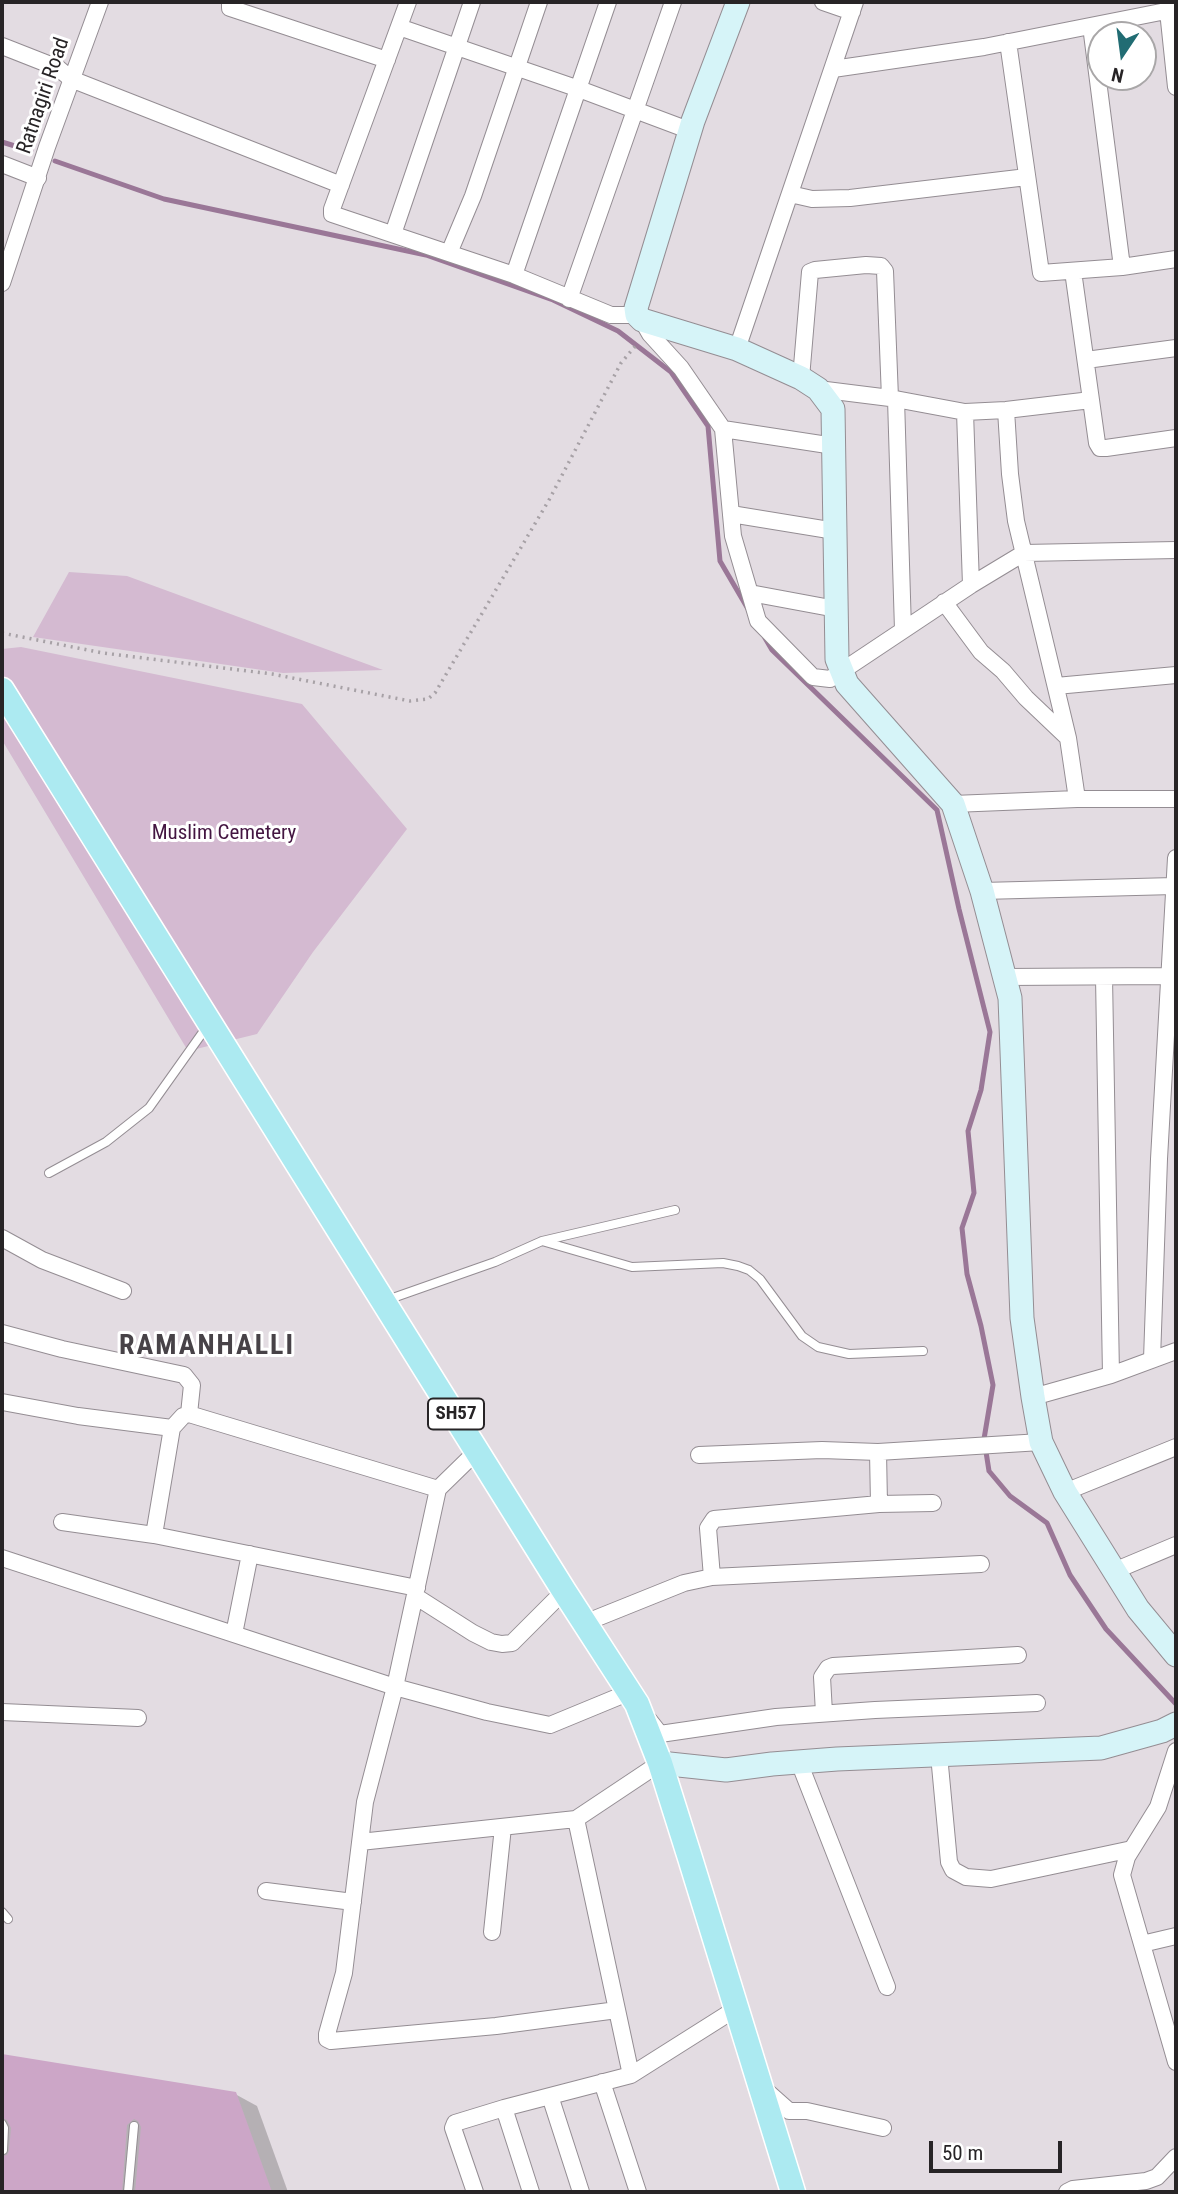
<!DOCTYPE html>
<html>
<head>
<meta charset="utf-8">
<style>
	body { margin:0 }
	#map { position:relative; width:1178px; height:2194px; overflow:hidden; background:#e3dce2; font-family:"Roboto Condensed",sans-serif }
	canvas { display:block }
	.frame { position:absolute; inset:0; border:4px solid #272426; pointer-events:none }
	.north { position:absolute; left:1087px; top:21px; width:70px; height:70px; box-sizing:border-box; background:#fff; border:2px solid #a9a7a8; border-radius:50%; rotate:193deg; font-size:19px; font-weight:700; line-height:28px; text-align:center; color:#272426 }
	.north::after { content:''; display:block; margin:auto; width:24px; height:32px; background:#216c73; clip-path:polygon(50% 0,100% 100%,50% 72%,0 100%) }
	.scale { position:absolute; left:929px; top:2141px; width:133px; height:32px; box-sizing:border-box; border:4px solid #272426; border-top:0; padding-left:9px; font-size:21px; line-height:24px; white-space:nowrap; color:#272426; -webkit-text-stroke:5px #fff; paint-order:stroke }
</style>
</head>
<body>
<div id="map">
<canvas width="1178" height="2194"></canvas>
<div class="frame"></div>
<div class="north">N</div>
<div class="scale">50 m</div>
</div>
<script>
const ctx = document.querySelector('canvas').getContext('2d');
ctx.lineJoin = 'round';
function fill(path, color) {
  ctx.fillStyle = color;
  ctx.fill(path, 'evenodd');
}
function toPath(rows) {
  const path = new Path2D();
  for (const r of rows) {
    path.moveTo(r[0], r[1]);
    for (let i = 2; i < r.length; i += 2) path.lineTo(r[i], r[i + 1]);
  }
  return path;
}
function strokePath(path, color, width, dash) {
  ctx.strokeStyle = color;
  ctx.lineWidth = width;
  ctx.lineCap = dash ? 'butt' : 'round';
  ctx.setLineDash(dash || []);
  ctx.stroke(path);
}
function label(font, color, halo, rows, align = 'center') {
  ctx.font = font + ' "Roboto Condensed",sans-serif';
  ctx.lineWidth = 6;
  ctx.setLineDash([]);
  ctx.textBaseline = 'middle';
  ctx.strokeStyle = halo;
  ctx.fillStyle = color;
  for (const [text, x, y, turn = 0] of rows) {
    ctx.save();
    ctx.translate(x, y);
    ctx.rotate((+turn || 0) * Math.PI / 180);
    ctx.textAlign = isNaN(turn) ? turn : align;
    if (halo) ctx.strokeText(text, 0, 0);
    ctx.fillText(text, 0, 0);
    ctx.restore();
  }
}
fill(toPath([
	[69,572,127,576,383,670,283,673,33,637],
	[21,647,302,704,407,829,313,952,257,1034,188,1051,2,740,2,649]
]), '#d4bad1');
fill(toPath([
	[2,2056,235,2094,257,2106,288,2192,2,2192]
]), '#0003');
strokePath(toPath([
	[2,142,31,151],
	[55,161,164,199,426,255,553,300,618,331,671,372,708,426,720,561,748,609],
	[765,638,772,650,937,810,959,909,990,1032,981,1090,968,1131,974,1193,962,1228,967,1274,981,1326,993,1385,984,1439,989,1471,1010,1496,1047,1523,1070,1575,1106,1629,1176,1704]
]), '#9a7797', 5);
fill(toPath([
	[2,2054,236,2092,272,2192,135,2192,141,2127,138,2121,134,2119,127,2125,122,2192,2,2192,2,2156,7,2155,9,2151,11,2128,7,2120,2,2118]
]), '#cca6c7');
const lane = toPath([
	[49,1173,106,1142,149,1108,208,1025],
	[542,1241,632,1267,723,1263,738,1266,749,1270,760,1279,802,1336,818,1347,849,1354,923,1351],
	[387,1300,495,1262,542,1241,675,1210],
	[2,1912,8,1919],
	[2,2124,4,2128,3,2150],
	[128,2192,134,2126]
]);
const street = toPath([
	[230,2,230,8,387,60],
	[408,2,332,209,332,214,514,275,611,315,637,315],
	[823,2,852,12],
	[1168,11,1176,87],
	[1091,26,1122,267],
	[399,27,579,89,691,131],
	[1008,42,1041,273,1122,267,1176,259],
	[2,46,58,68,71,79,341,185],
	[833,69,984,47,1176,9],
	[2,164,38,178],
	[790,194,812,199,850,198,1027,177],
	[393,234,472,2],
	[449,253,473,196,539,2],
	[1073,271,1097,443,1100,448,1106,448,1176,438],
	[514,275,608,2],
	[2,283,47,147,100,2],
	[569,299,673,2],
	[642,320,650,334,681,368,723,429,733,536,758,621,813,677,830,679,971,585,1024,553,1176,550],
	[737,349,855,2],
	[1086,360,1176,348],
	[801,378,810,272,815,270,866,265,881,266,885,271,890,398],
	[818,389,890,398,965,412,1006,410,1091,400],
	[896,399,903,630],
	[1006,410,1010,474,1016,521,1068,738,1077,799],
	[965,412,971,585],
	[723,429,834,446],
	[731,514,835,531],
	[750,593,836,609],
	[944,602,981,652,1003,671,1026,698,1067,737],
	[1056,686,1176,675],
	[953,804,1077,799,1176,799],
	[982,891,1174,886],
	[1004,977,1169,976],
	[1104,977,1111,1375],
	[2,1238,42,1260,123,1291],
	[2,1333,62,1349,184,1375,192,1385,189,1414],
	[1152,1359,1159,1159,1176,858],
	[1033,1397,1111,1375,1176,1351],
	[2,1402,78,1416,172,1428],
	[878,1452,879,1504],
	[699,1455,822,1450,878,1452,1041,1442],
	[1065,1492,1176,1447],
	[62,1522,154,1535],
	[2,1558,395,1687,438,1489],
	[1114,1571,1176,1545],
	[712,1577,708,1528,714,1519,879,1504,933,1503],
	[417,1588,154,1535,172,1428,183,1416,189,1414,438,1489,478,1450],
	[415,1596,473,1633,491,1642,502,1644,512,1643,564,1591],
	[580,1612,587,1622,684,1583,712,1577,981,1564],
	[234,1634,250,1554],
	[2,1712,138,1718],
	[824,1713,822,1677,828,1668,833,1666,1018,1655],
	[649,1720,660,1734,776,1717,875,1710,1037,1703],
	[1176,1751,1158,1807,1127,1857,1122,1875,1176,2062],
	[939,1755,949,1862,953,1870,966,1877,991,1879,1132,1849],
	[799,1762,887,1987],
	[576,1819,631,2075,737,2008],
	[360,1842,576,1819,660,1763],
	[266,1891,353,1902],
	[492,1932,503,1827],
	[1142,1944,1176,1936],
	[617,2010,496,2026,331,2041,327,2039,327,2034,344,1973,365,1802,395,1687,487,1712,550,1725,630,1692],
	[602,2082,638,2192],
	[763,2088,789,2111,807,2111,883,2128],
	[550,2096,581,2192],
	[504,2108,531,2192],
	[475,2192,453,2128,455,2123,504,2108,631,2075],
	[1067,2192,1073,2189,1146,2181,1157,2177,1176,2157]
]);
const secondary = toPath([
	[738,2,693,121,636,308,637,315,642,320,737,349,801,378,818,389,833,409,837,659,847,684,953,804,982,891,1010,998,1022,1318,1033,1397,1041,1442,1065,1492,1138,1609,1176,1655],
	[660,1763,726,1770,772,1764,837,1759,1101,1748,1162,1731,1176,1724]
]);
const primary = toPath([
	[2,690,564,1591,637,1704,660,1763,690,1858,793,2192]
]);
strokePath(lane, '#948d93', 10);
strokePath(street, '#948d93', 18);
strokePath(secondary, '#948d93', 25);
strokePath(primary, '#fff', 27);
strokePath(toPath([
	[2,633,103,653,272,674,410,701,428,699,435,693,549,500,621,363,637,344]
]), '#a7a1a6', 3.5, [2, 5]);
strokePath(lane, '#fff', 8);
strokePath(street, '#fff', 16);
strokePath(secondary, '#d6f4f8', 23);
strokePath(primary, '#aceaf1', 24);
for (const [x, y, w] of [
	[456,1414,56]
]) {
  const box = new Path2D();
  box.roundRect(x - w / 2, y - 15.5, w, 31, 5);
  ctx.fillStyle = '#fff';
  ctx.fill(box);
  strokePath(box, '#272426', 2);
}
label('bold 19px', '#272426', null, [
	["SH57",456,1414]
]);
label('21px', '#272426', '#fff', [
	["Ratnagiri Road",44,96,-71]
]);
label('21px', '#431541', '#fff', [
	["Muslim Cemetery",224,834]
]);
ctx.letterSpacing = '2px';
label('bold 28px', '#474247', '#fff', [
	["RAMANHALLI",207,1347]
]);
ctx.letterSpacing = '0px';
</script>
</body>
</html>
